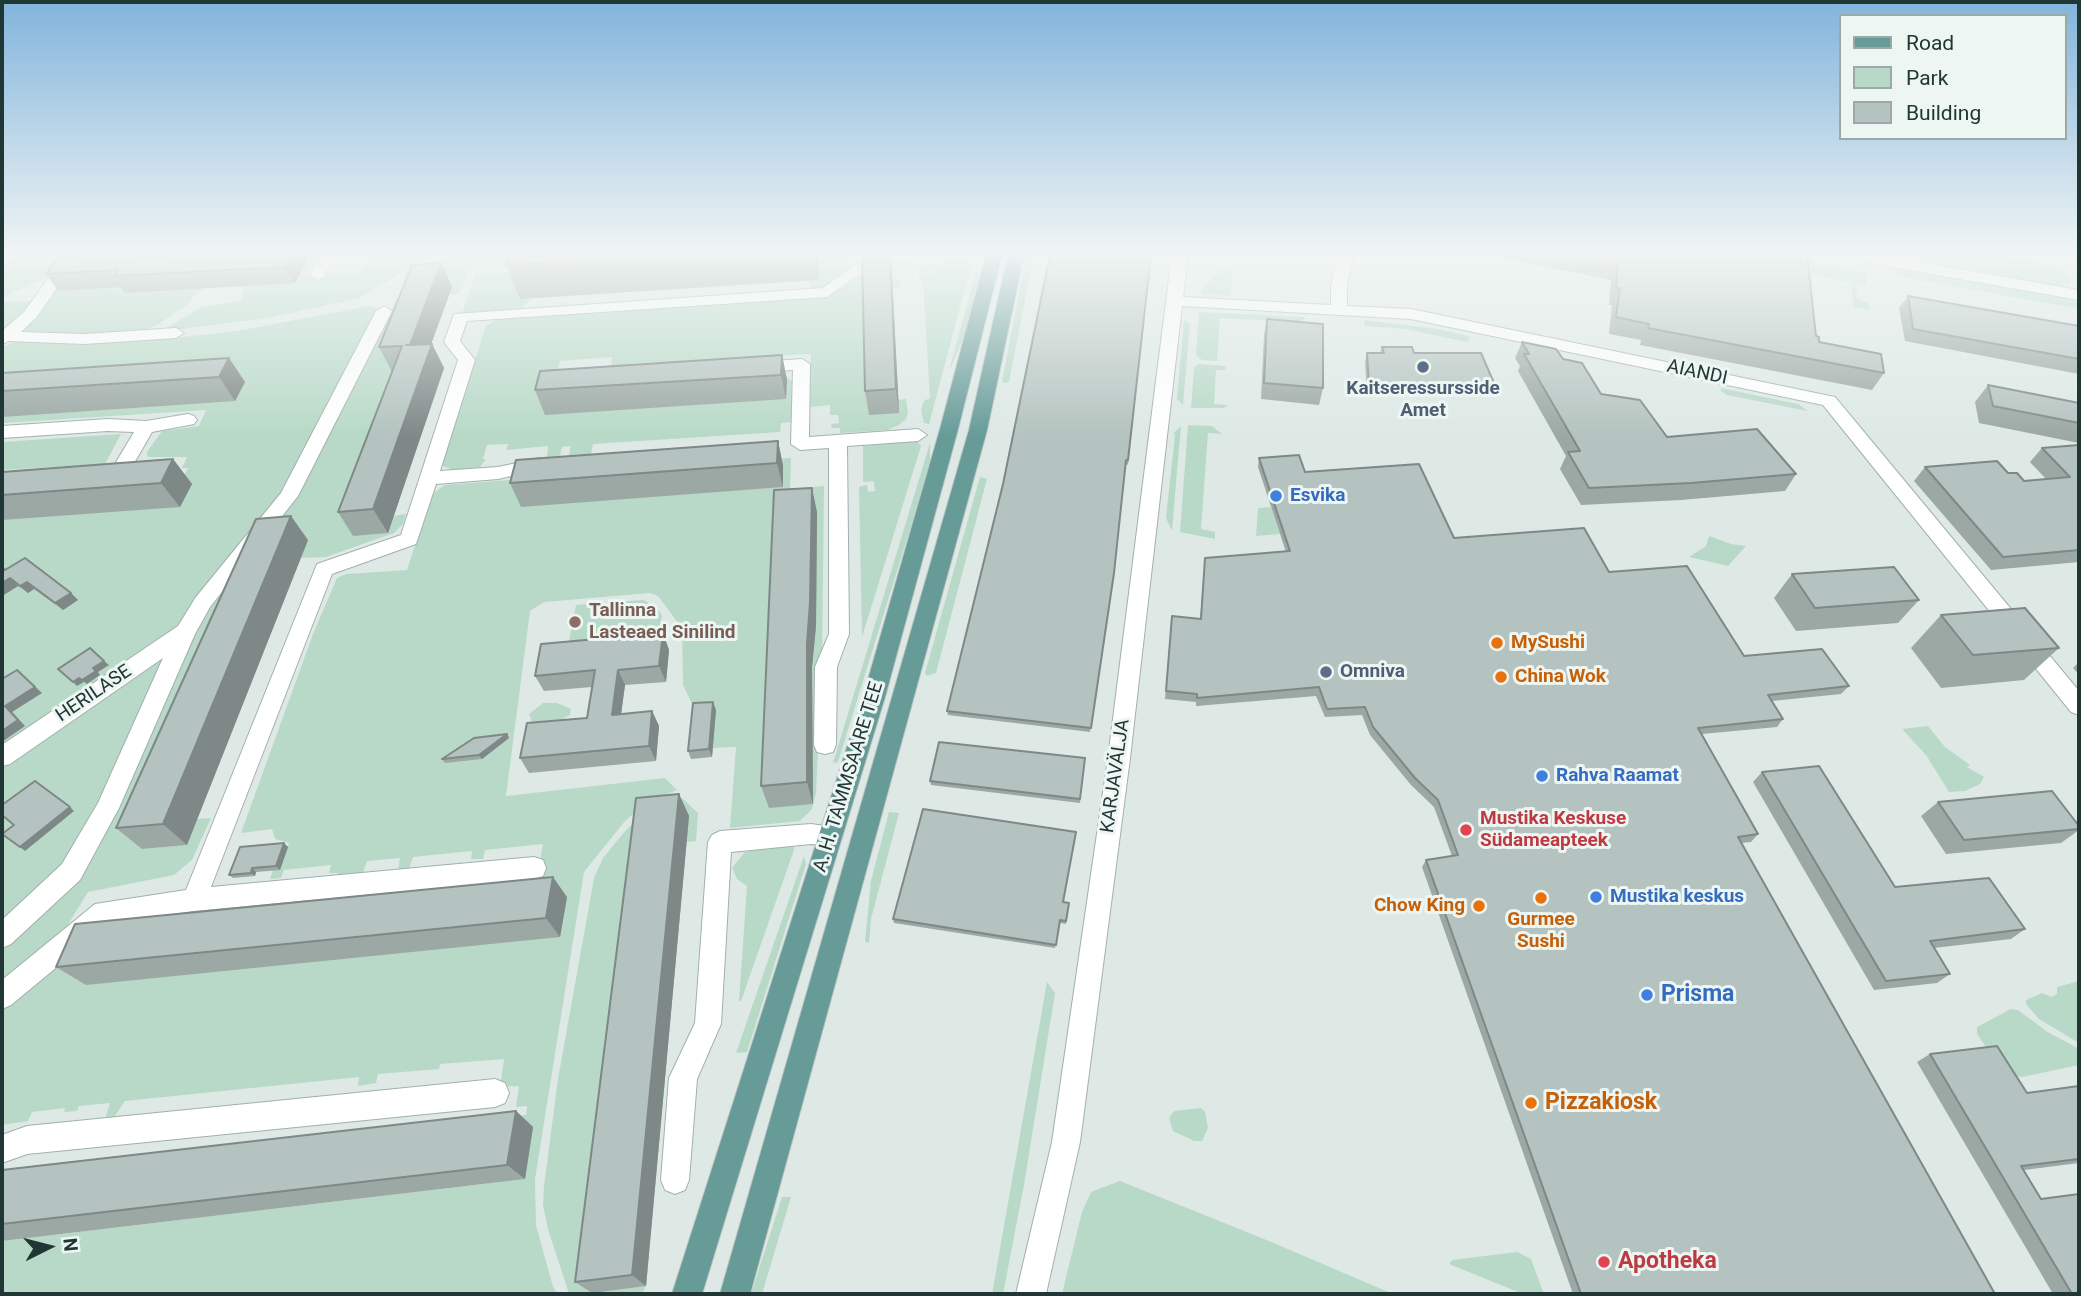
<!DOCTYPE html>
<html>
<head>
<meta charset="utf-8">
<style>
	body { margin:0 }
	#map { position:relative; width:2081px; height:1296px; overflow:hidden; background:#dee9e6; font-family:Roboto,sans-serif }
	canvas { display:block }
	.frame { position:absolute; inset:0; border:4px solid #213735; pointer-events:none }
	.legend { position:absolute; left:1839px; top:14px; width:228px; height:126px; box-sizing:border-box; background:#eef6f3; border:2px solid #9caaa7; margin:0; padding:9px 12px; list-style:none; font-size:21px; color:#213735 }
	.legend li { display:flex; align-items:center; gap:14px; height:35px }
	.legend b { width:35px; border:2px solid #9caaa7 }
	.north { position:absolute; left:14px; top:1212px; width:70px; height:70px; -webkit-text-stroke:5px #eef6f3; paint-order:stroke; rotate:84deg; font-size:19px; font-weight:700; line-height:28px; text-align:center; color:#213735 }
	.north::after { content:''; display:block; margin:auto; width:24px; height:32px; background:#213735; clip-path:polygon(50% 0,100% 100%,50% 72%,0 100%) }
</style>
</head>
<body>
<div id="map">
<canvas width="2081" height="1296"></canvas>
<div class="frame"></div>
<ul class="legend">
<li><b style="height:9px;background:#669b98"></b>Road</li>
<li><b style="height:19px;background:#b8d9c7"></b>Park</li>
<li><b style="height:19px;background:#b4c3bf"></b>Building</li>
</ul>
<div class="north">N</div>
</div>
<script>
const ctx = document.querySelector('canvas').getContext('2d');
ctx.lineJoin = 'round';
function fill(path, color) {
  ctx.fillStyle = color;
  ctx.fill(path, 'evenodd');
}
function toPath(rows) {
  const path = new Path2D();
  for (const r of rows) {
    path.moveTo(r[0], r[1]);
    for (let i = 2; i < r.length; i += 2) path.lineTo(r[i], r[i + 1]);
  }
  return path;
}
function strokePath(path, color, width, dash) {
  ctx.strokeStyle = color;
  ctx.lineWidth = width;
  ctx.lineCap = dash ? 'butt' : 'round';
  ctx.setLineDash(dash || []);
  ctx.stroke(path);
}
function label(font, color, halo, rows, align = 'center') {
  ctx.font = font + ' Roboto,sans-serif';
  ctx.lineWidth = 6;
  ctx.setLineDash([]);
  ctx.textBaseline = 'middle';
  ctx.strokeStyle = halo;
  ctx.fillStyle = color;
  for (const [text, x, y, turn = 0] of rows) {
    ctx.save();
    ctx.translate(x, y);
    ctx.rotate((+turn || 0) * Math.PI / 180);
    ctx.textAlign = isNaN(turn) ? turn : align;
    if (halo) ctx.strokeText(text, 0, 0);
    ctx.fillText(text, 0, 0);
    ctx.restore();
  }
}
fill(toPath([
	[21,255,67,255,49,277,2,297,2,270,8,262,19,260],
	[232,255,315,255,305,277,360,273,369,255,430,255,360,298,273,317,160,332,202,307,241,301,243,287,230,287,204,288,196,293,187,305,157,325,141,331,127,334,28,333,24,330,25,326,69,276],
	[446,255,614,255,539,265,470,269,459,294,449,294,451,287,424,289,394,516,406,514,403,524,394,533,326,557,301,558,307,540,142,849,187,845,197,819,211,818,192,860,174,875,88,892,64,931,36,961,2,989,2,947,70,883,204,609,281,519,307,474,404,286,415,275],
	[811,255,850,255,845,272,828,286,813,289,809,281,819,280],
	[1026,255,1034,255,1009,382,1006,383,1002,382],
	[1767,255,1865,273,1867,285,1856,284,1857,299,1869,304,1870,310,1853,307,1851,282,1812,275,1813,287,1799,284],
	[1918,255,1994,255,2056,266,2066,272,2070,283,2059,287,1937,265],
	[962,261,972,262,929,424,924,423,921,410,924,401,930,398,923,281,919,281,919,273,933,276,933,270,923,272,919,270,927,265],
	[977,267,979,277,965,335,949,371],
	[1222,269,1232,272,1231,292,1229,296,1202,294,1202,290],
	[1909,269,2079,300,2079,309,1898,276,1896,273,1898,270],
	[537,270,520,298,531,298,522,308,462,314,475,274],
	[888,273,899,280,900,287,893,288,899,413,898,400,906,399,908,413,906,419,899,425,888,430,840,433,840,428,832,428,831,424,839,423,838,415,830,415,830,405,810,407,811,354,706,359,705,365,659,369,659,362,627,364,625,371,611,367,612,357,560,361,558,369,554,371,786,399,787,380,780,376,787,377,793,382,794,422,781,423,780,432,593,444,591,454,569,455,571,446,562,447,560,456,547,457,548,446,506,450,508,444,487,445,483,459,486,459,480,467,453,470,443,466,442,461,486,326,496,320,828,297,864,274],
	[37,301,4,333,2,333,2,302],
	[369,306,377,308,377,312,281,499,181,629,2,752,2,492,183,478,188,468,182,468,187,457,148,457,147,452,162,431,199,426,206,410,2,423,2,346,17,342,84,343,165,339,237,331],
	[1199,312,1306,317,1300,322,1220,318,1217,361,1202,360,1196,355],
	[1184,320,1190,324,1183,405,1177,399],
	[1364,320,1438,329,1468,336,1470,340,1467,342,1404,329,1365,326],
	[1198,364,1226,366,1225,370,1216,370,1214,404,1227,405,1224,408,1191,408,1194,368],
	[1721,388,1798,404,1808,411,1727,395,1721,391],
	[1188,425,1212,426,1222,434,1208,433,1201,529,1215,532,1215,539,1180,532],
	[1181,426,1176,483,1172,531,1166,518,1175,435,1173,434],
	[121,434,105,464,2,470,2,442],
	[917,441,921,446,862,637,859,487,867,485,868,492,875,491,874,481,863,482,863,446],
	[930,443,930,461,910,529,838,762,833,763],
	[791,458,790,489,824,486,822,661,816,793,812,809,800,821,730,828,736,747,713,748,683,685,682,628,658,596,650,593,544,602,530,611,506,796,665,778,677,790,647,802,625,821,584,872,535,1179,536,1225,553,1287,558,1294,2,1294,2,1241,525,1179,494,1119,526,1115,527,1106,516,1107,519,1086,500,1087,504,1059,440,1064,439,1069,378,1074,376,1083,358,1086,359,1077,125,1101,110,1123,106,1116,110,1103,79,1106,77,1111,64,1112,65,1108,32,1112,28,1121,2,1125,2,1009,91,937,533,901,543,844,485,850,483,859,471,859,472,851,413,857,409,869,398,871,400,858,367,861,361,878,335,880,338,873,329,873,331,865,284,870,281,878,270,879,273,870,280,870,289,843,275,839,272,829,241,833,313,634,337,578,346,574,407,570,432,494,445,485],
	[980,477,987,479,936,673,927,676,925,673],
	[1271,507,1280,534,1256,536,1258,508],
	[1709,536,1731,544,1746,546,1728,566,1689,557,1706,546],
	[643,600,655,606,662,615,659,632,569,641,576,605],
	[157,658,164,658,98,811,56,876,2,927,2,763],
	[543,703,557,703,571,709,570,715,547,727,533,725,529,714],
	[1928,726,1945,747,1970,765,1967,767,1984,777,1980,784,1965,791,1949,792,1926,755,1902,729],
	[677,798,683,799,698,813,696,841,686,842,688,816,592,1292,646,1286,642,1294,569,1294,548,1229,543,1205,544,1186,558,1079,594,878,603,858,626,830,640,817],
	[889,812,899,813,871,919,869,943,865,942,871,881],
	[788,845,794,846,794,850,741,1001,739,1001,747,886,737,879,732,868,745,852],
	[804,856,806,864,747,1052,736,1053],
	[2079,981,2079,1043,2039,1019,2026,1004,2026,1000,2042,993,2052,997,2057,994,2057,987],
	[1047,982,1055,993,1024,1185,1003,1294,992,1294],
	[2011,1009,2018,1010,2046,1031,2079,1049,2079,1065,2022,1077,2012,1076,2002,1070,1977,1034,1977,1027],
	[1201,1108,1205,1112,1208,1128,1202,1141,1194,1141,1173,1131,1169,1118,1174,1111],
	[1120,1181,1269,1241,1393,1294,1062,1294,1082,1212,1091,1192],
	[782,1197,791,1197,762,1294,751,1294],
	[1517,1252,1531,1259,1544,1294,1523,1294,1449,1264,1452,1260]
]), '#b8d9c7');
const minor = toPath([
	[65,255,80,255,36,318,21,332,84,334,176,328,184,333,176,338,84,344,9,341,2,344,2,331,24,312,65,255],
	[320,255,335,255,323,278,318,280,310,275,320,255],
	[868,255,971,255,964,260,876,263,827,297,467,321,460,341,475,360,440,471,498,467,540,458,546,460,549,464,546,468,498,479,436,484,416,544,332,574,211,887,534,857,543,860,546,868,543,876,534,879,194,911,110,923,11,1005,2,1009,2,980,95,904,186,890,317,564,401,535,458,360,444,342,454,314,823,288,868,255],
	[1172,255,1188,255,1183,297,1331,305,1331,285,1338,255,1354,255,1347,285,1347,306,1411,309,1835,397,2079,691,2079,715,2071,712,1823,405,1411,319,1182,306,1130,758,1080,1142,1046,1294,1016,1294,1052,1142,1108,758,1172,255],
	[1845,255,1880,255,2079,290,2079,300,1852,260,1845,255],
	[384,306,392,311,298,496,210,607,195,634,119,808,80,880,11,944,2,948,2,920,62,864,98,803,163,658,10,764,2,766,2,745,178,626,196,597,281,493,376,311,384,306],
	[802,359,810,364,809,437,918,429,927,435,918,441,847,446,849,634,837,667,836,745,833,752,825,754,817,752,814,745,815,667,829,634,829,448,800,450,791,444,793,370,758,372,750,367,758,362,802,359],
	[188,414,194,416,197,420,194,424,152,432,125,479,118,481,105,482,98,480,96,476,98,472,112,469,134,432,108,431,2,438,2,426,108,419,146,421,188,414],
	[811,824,839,828,843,835,839,842,831,845,811,844,731,852,721,1024,697,1079,689,1180,685,1190,675,1194,665,1190,661,1180,669,1078,695,1023,708,842,712,835,720,831,811,824],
	[495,1079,505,1083,509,1093,505,1103,495,1107,27,1154,2,1163,2,1135,27,1126,495,1079]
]);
const major = toPath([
	[986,255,1002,255,958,429,885,697,702,1294,672,1294,863,697,940,429,986,255],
	[1008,255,1024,255,987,430,750,1294,720,1294,969,430,1008,255]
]);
strokePath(minor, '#a2b0ad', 2);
strokePath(major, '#bcc3c2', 2);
fill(minor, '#fff');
fill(major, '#669b98');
fill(toPath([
	[141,255,143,257,309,255,295,283,125,293,121,287,58,291,46,274],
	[509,255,818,255,819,264,819,280,520,299,506,265],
	[890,255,892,277,899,413,869,415,865,391],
	[1151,255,1128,465,1126,464,1090,732,948,715,947,711],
	[1489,255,1807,255,1816,336,1819,342,1884,373,1872,390,1640,345,1641,340,1609,334,1612,305,1609,305,1611,280],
	[452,287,431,344,432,344,444,368,388,533,353,536,338,512,392,372,379,347],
	[1908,296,2079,326,2079,374,1905,341,1899,308],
	[1267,319,1323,388,1319,405,1261,399,1264,335],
	[1522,342,1563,359,1601,394,1667,437,1796,474,1785,491,1681,500,1581,505,1560,469,1566,456,1518,371,1520,366,1515,358],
	[1382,347,1414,353,1494,383,1491,391,1367,393,1365,362,1367,353,1380,353],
	[782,355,787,380,786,399,545,415,535,390],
	[229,358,245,382,235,401,2,417,2,373],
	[1988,385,2079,403,2079,443,1979,423,1975,402],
	[778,441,783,466,783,487,521,507,510,483],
	[2079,445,2079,562,1991,570,1914,481,1925,467,2008,473,2024,481,2046,479,2030,462,2042,448],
	[1259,458,1305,472,1454,538,1609,572,1744,656,1849,686,1841,694,1772,701,1783,719,1777,727,1702,734,1758,834,1751,842,1741,843,1995,1294,1573,1294,1422,867,1426,860,1452,856,1434,807,1411,785,1370,735,1362,715,1325,717,1316,696,1196,706,1196,702,1165,699,1171,625,1200,619,1205,558,1286,552,1258,467],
	[173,459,192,484,180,507,2,520,2,472],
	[817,512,816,626,812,667,813,804,769,808,761,786],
	[308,540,187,845,142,849,116,828],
	[2,567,5,570,71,593,78,600,63,610,34,589,28,593,18,586,2,596],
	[1792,574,1919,600,1898,623,1796,631,1774,598],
	[1941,615,2059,648,2024,680,1941,688,1911,648],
	[663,633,669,650,666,682,625,685,621,714,652,711,659,726,656,761,529,773,520,758,587,718,592,687,544,691,535,676],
	[2079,662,2079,675,2073,668],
	[713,702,716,710,712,757,691,759,688,751],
	[507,734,509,738,482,759,445,763,442,759],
	[1085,758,1080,803,931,785,930,781],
	[1762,772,1895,887,2025,929,2011,939,1934,948,1950,974,1937,983,1874,990,1753,782],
	[679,794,689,816,646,1286,592,1293,575,1282],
	[1938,802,2079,826,2079,830,2061,843,1946,854,1921,816],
	[284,843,288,847,280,870,256,872,255,876,233,878,229,875],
	[567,897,560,937,86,985,56,967],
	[1064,902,1069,906,1066,924,1060,923,1055,948,894,923,893,919],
	[1930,1054,2027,1093,2079,1086,2079,1163,2024,1170,2041,1199,2079,1294,2053,1294,1917,1062],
	[516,1111,533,1127,525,1179,2,1241,2,1170]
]), '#9ba8a4');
fill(toPath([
	[291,255,309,255,295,283,285,267],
	[815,255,818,255,819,264,819,280],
	[890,255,892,277,899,413,896,389],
	[441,263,452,287,422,369,410,345],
	[432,344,444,368,388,533,373,509],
	[782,355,787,380,786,399,781,375],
	[229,358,245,382,235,401,219,377],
	[778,441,783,466,783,487,777,463],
	[173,459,192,484,180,507,161,483],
	[812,488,817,512,816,626,812,667,813,804,807,782,807,644],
	[291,516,308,540,187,845,163,824],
	[10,578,18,586,2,596,2,583],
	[27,582,34,589,28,593,20,586],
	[71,593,78,600,63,610,55,603],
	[663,633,669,650,666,682,659,666],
	[104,661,109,665,98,672,100,675,87,684,82,680,93,668],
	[17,670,42,693,12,712,25,726,2,742,2,731,5,706],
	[618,670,625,685,619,730,612,715],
	[79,678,84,682,77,686,73,682],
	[713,702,716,710,712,757,709,749],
	[652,711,659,726,656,761,649,746],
	[507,734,509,738,482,759,479,755],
	[679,794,689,816,646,1286,632,1275],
	[70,807,74,811,25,851,20,847],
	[284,843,288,847,280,870,276,866],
	[252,868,256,872,255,876,251,873],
	[553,877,567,897,560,937,546,918],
	[516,1111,533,1127,525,1179,507,1165]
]), '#7e8886');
const building = toPath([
	[84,255,137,255,136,258,176,255,291,255,285,267,114,276,118,270,46,274,58,257,84,255],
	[509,255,671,255,506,265,509,255],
	[862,255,890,255,896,389,865,391,862,255],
	[1050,255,1151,255,1128,460,1126,460,1114,573,1091,728,947,711,1003,484,1050,255],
	[1578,255,1807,255,1816,336,1819,337,1819,342,1881,354,1884,373,1648,328,1649,324,1616,317,1620,288,1616,288,1618,263,1578,255],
	[441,263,410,345,406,345,432,344,373,509,338,512,402,346,379,347,412,265,441,263],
	[1908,296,2079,326,2079,359,1913,329,1908,296],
	[1267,319,1323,324,1323,388,1264,383,1267,319],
	[1522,342,1556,349,1563,359,1582,363,1601,394,1640,400,1667,437,1757,429,1796,474,1691,483,1589,488,1568,452,1580,451,1524,354,1529,354,1522,342],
	[1382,347,1412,347,1414,353,1481,353,1494,383,1369,384,1367,353,1384,353,1382,347],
	[782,355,781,375,535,390,540,371,782,355],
	[229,358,219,377,2,391,2,373,229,358],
	[1988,385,2079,403,2079,423,1993,406,1988,385],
	[778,441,777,463,510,483,516,460,778,441],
	[2079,445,2079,550,2003,557,1925,467,1997,461,2008,473,2017,473,2024,481,2070,477,2042,448,2079,445],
	[1299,455,1305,472,1419,464,1454,538,1584,528,1609,572,1687,566,1744,656,1822,649,1849,686,1768,695,1783,719,1698,728,1758,834,1738,837,1995,1294,1581,1294,1426,860,1458,855,1438,800,1415,778,1373,727,1365,707,1327,709,1319,687,1197,698,1197,694,1166,691,1172,616,1201,619,1205,558,1290,551,1259,458,1299,455],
	[173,459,161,483,2,495,2,472,173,459],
	[812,488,810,602,807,644,807,782,761,786,774,490,812,488],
	[291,516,163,824,116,828,256,519,291,516],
	[25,558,71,593,55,603,27,582,20,586,10,578,2,583,2,567,5,570,25,558],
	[1894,567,1919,600,1815,608,1792,574,1894,567],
	[2025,608,2059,648,1973,655,1941,615,2025,608],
	[663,633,659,666,618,670,612,715,652,711,649,746,520,758,527,723,587,718,595,670,535,676,541,644,663,633],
	[90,648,104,661,93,668,96,671,82,680,79,678,73,682,58,669,90,648],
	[17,670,35,687,5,706,18,720,2,731,2,679,17,670],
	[713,702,709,749,688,751,693,703,713,702],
	[507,734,479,755,442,759,474,738,507,734],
	[939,742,1085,758,1080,799,930,781,939,742],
	[1819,766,1895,887,1989,878,2025,929,1930,941,1950,974,1886,981,1762,772,1819,766],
	[35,781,70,807,20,847,2,834,14,825,2,815,2,805,35,781],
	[2052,791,2079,826,2079,829,1964,840,1938,802,2052,791],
	[679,794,632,1275,575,1282,636,798,679,794],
	[923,809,1076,832,1063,902,1069,903,1066,921,1060,920,1056,945,893,919,923,809],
	[284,843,276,866,252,868,251,873,229,875,240,847,284,843],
	[553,877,546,918,56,967,75,924,553,877],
	[1997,1046,2027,1093,2079,1086,2079,1159,2021,1166,2041,1199,2079,1194,2079,1294,2072,1294,1930,1054,1997,1046],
	[516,1111,507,1165,2,1224,2,1170,516,1111]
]);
fill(building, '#b4c3bf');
strokePath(building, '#7e8886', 2);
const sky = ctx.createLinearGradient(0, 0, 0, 437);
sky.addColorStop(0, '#82b4dc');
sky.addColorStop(0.58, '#f0f5f4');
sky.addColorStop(1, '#f0f5f400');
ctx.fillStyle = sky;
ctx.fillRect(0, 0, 2081, 437);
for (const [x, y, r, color] of [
	[1423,367,7,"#5c6f8a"],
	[1276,496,7,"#3f7fe0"],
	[575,622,7,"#8d6e63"],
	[1497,643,7,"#e8710a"],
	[1326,672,7,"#5c6f8a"],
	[1501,677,7,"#e8710a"],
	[1542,776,7,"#3f7fe0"],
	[1466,830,7,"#e0444e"],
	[1596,897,7,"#3f7fe0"],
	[1541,898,7,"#e8710a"],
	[1479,906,7,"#e8710a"],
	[1647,995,7,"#3f7fe0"],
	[1531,1103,7,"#e8710a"],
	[1604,1262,7,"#e0444e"]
]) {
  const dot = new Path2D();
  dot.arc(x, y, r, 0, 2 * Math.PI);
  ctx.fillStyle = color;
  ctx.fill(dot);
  strokePath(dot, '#eef6f3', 2.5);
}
label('19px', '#213735', '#eef6f3', [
	["AIANDI",1697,373,12],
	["HERILASE",94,694,-34],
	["KARJAVÄLJA",1116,776,-82],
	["A. H. TAMMSAARE TEE",849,777,-73]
]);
label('bold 19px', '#4e5e75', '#eef6f3', [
	["Kaitseressursside",1423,389],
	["Amet",1423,411],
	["Omniva",1340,672,"left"]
]);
label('bold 19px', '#366cbe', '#eef6f3', [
	["Esvika",1290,496],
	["Rahva Raamat",1556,776],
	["Mustika keskus",1610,897]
], 'left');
label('bold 19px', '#785e54', '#eef6f3', [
	["Tallinna",589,611],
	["Lasteaed Sinilind",589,633]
], 'left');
label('bold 19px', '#c56008', '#eef6f3', [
	["MySushi",1511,643],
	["China Wok",1515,677],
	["Chow King",1465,906,"right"],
	["Gurmee",1541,920,"center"],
	["Sushi",1541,942,"center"]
], 'left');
label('bold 19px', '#be3a42', '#eef6f3', [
	["Mustika Keskuse",1480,819],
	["Südameapteek",1480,841]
], 'left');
label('bold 23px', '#366cbe', '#eef6f3', [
	["Prisma",1661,995]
], 'left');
label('bold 23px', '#c56008', '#eef6f3', [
	["Pizzakiosk",1545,1103]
], 'left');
label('bold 23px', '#be3a42', '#eef6f3', [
	["Apotheka",1618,1262]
], 'left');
</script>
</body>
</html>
